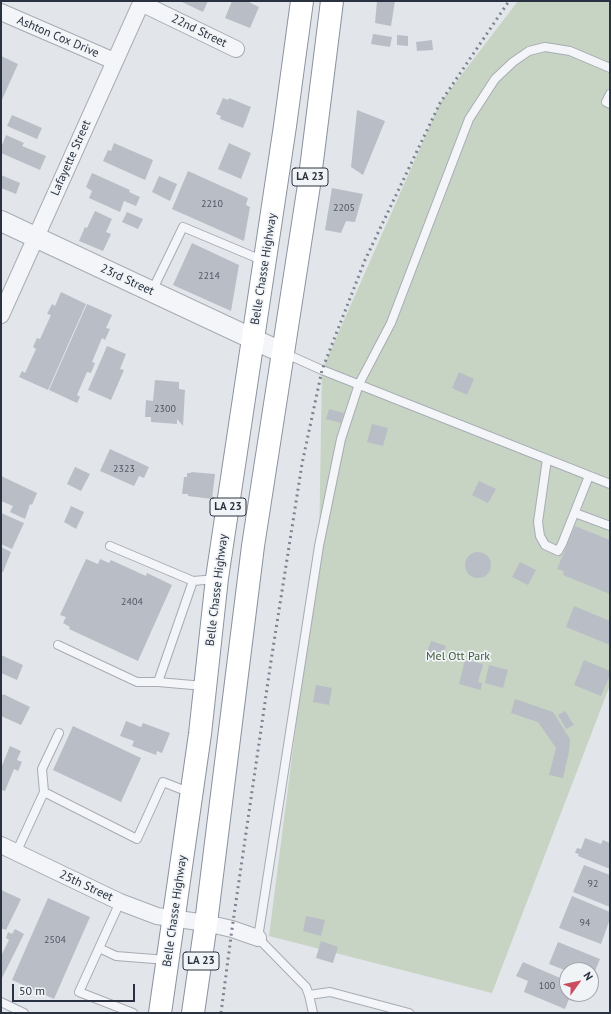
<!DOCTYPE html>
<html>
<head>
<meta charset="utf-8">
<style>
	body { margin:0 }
	#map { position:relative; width:611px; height:1014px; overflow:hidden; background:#e2e5ea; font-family:"PT Sans",sans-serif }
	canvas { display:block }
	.frame { position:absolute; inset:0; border:2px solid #2a3241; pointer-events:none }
	.north { position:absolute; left:559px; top:962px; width:40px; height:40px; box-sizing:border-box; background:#f1f4f7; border:1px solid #a1a6ae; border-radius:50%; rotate:57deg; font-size:11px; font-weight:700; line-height:16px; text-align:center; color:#2a3241 }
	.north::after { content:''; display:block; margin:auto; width:14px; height:18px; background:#ca4c5e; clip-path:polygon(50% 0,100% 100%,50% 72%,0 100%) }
	.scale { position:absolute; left:12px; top:984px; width:123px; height:18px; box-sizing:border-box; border:2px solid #2a3241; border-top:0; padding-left:5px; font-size:12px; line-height:14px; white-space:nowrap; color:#2a3241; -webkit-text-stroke:3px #f1f4f7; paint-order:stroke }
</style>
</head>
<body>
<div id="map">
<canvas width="611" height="1014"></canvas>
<div class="frame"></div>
<div class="north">N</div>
<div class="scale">50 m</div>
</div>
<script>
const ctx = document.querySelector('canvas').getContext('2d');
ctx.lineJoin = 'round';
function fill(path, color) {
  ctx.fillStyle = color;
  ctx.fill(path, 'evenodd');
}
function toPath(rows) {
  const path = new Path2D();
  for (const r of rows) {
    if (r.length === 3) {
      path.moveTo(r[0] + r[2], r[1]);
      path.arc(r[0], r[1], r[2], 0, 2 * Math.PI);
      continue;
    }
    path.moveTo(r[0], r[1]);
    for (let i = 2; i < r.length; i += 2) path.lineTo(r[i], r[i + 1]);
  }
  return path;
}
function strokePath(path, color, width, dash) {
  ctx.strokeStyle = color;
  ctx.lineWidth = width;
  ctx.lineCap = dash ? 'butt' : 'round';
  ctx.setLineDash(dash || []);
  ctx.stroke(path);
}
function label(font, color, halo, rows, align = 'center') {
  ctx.font = font + ' "PT Sans",sans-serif';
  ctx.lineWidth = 3.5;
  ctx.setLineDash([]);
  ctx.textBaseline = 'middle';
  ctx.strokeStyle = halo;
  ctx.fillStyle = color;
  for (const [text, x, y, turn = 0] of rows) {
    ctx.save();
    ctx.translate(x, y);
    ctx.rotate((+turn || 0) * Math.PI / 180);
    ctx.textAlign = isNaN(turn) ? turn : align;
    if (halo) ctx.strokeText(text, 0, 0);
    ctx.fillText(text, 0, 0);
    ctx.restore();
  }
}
fill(toPath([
	[518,1,610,1,610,685,492,993,269,936,319,546,322,370,440,103]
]), '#c7d3c3');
fill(toPath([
	[180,1,208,1,203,12],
	[232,1,247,1,259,7,250,28,225,18],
	[377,1,395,1,391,26,375,23],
	[373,34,392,37,390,47,371,44],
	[397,35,408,36,408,46,397,45],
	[432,40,433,50,417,51,416,42],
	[1,56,18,64,1,102],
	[223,98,228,100,229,98,251,107,243,128,220,119,221,116,216,114],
	[357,110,385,121,363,175,351,167],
	[12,115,42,128,37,139,7,126],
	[6,135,24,143,22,146,46,156,40,170,1,153,1,148],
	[114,143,153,160,145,180,103,161,108,150,111,151],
	[229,143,251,153,241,179,218,169],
	[188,171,248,198,246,205,250,207,244,241,172,209],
	[92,173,130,190,129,192,140,197,136,206,124,201,120,212,89,198,92,191,86,187],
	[1,175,20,183,16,194,1,188],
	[159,176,177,184,170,201,152,192],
	[332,188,363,194,355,222,346,221,341,233,325,230],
	[95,211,112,219,106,232,111,234,103,251,79,241,85,227,87,228],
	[127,212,143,219,138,229,122,222],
	[192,243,239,265,231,311,173,285],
	[61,292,86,304,48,390,19,377,22,371,25,373,36,349,33,347,37,338,40,339,51,315,47,314,52,304,55,306],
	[87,304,112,315,106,328,110,329,105,340,102,338,92,362,95,363,91,373,87,372,77,395,80,397,77,403,49,390],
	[107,346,126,354,120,369,124,370,111,400,88,390],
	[459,372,474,379,467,395,452,388],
	[155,380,179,382,179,389,185,390,183,426,177,419,177,424,151,422,151,417,145,417,146,400,153,401],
	[329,409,344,413,341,423,326,419],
	[372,424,388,428,383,446,367,442],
	[110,449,149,467,144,478,139,476,134,486,100,471],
	[75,467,90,474,81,491,67,484],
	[191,472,215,474,212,499,188,496,188,494,182,494,184,477,187,477,187,473,191,473],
	[1,476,37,493,32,505,30,504,25,519,10,512,13,506,1,501],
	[479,481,496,489,488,503,472,495],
	[71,506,84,512,76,529,64,522],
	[1,513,24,523,12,549,1,544],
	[575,526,610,540,610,594,563,575,564,571,557,569],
	[1,547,11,552,3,572,1,572],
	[478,565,13],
	[86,559,98,564,100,559,109,563,111,560,146,576,147,573,172,585,138,661,69,629,70,627,63,623,66,617,60,615],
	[520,562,536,570,528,585,512,577],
	[574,606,610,621,610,645,566,627],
	[431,641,446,646,440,663,425,658],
	[1,655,23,665,17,680,1,673],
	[465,660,483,664,478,682,482,683,481,690,459,684],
	[584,660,610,671,610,675,601,696,574,685],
	[489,665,508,670,503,688,485,683],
	[316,685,332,688,329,705,313,702],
	[3,694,30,707,21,725,1,716,1,698],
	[515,699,553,712,570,739,569,752,563,778,549,775,556,748,538,722,511,713],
	[565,711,574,725,566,729,558,715],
	[126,721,141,727,143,723,170,733,162,753,157,751,156,755,132,746,134,741,120,736],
	[73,726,141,758,121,802,53,770],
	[10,746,21,751,17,760,22,762,18,771,14,769,5,791,1,790,1,768],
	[585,838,601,844,603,840,610,843,610,869,578,856,579,854,575,853,577,848,581,849],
	[584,865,610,875,610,907,573,892],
	[1,890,21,899,6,930,1,928],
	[572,896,610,912,610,919,601,944,559,928],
	[48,898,90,917,54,999,12,980],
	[306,916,325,920,321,936,303,931],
	[15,929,24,934,1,980,1,956,9,940,6,938,8,932,12,934],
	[321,941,338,947,333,963,316,958],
	[558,942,600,959,591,981,591,970,567,970,567,971,549,964],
	[523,962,567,981,567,994,571,994,565,1009,524,992,528,981,516,976]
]), '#b9bec6');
const service = toPath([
	[610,94,606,102,610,104],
	[152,291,183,227,264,261],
	[284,353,322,370,610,484],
	[547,459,538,522,540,536,545,545,558,551,562,544,589,476],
	[575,513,610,526],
	[110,546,193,581,216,579],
	[58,645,137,682,158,682,204,686],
	[158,682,193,581],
	[44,792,42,769,59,733],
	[16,853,44,792,137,839,163,782,191,793],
	[120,902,79,992,133,1013],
	[99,948,116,956,167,960],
	[309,995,330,992,409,1013],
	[1,1002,24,1013],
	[313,1013,309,995,306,987,258,938,319,546,341,439,359,384,391,323,469,119,495,79,513,62,529,51,545,47,570,51,610,68]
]);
const minor = toPath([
	[141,3,236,49],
	[1,12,114,61],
	[1,315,142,1],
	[1,845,120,902,157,916,206,923,232,929,258,938]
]);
const tertiary = toPath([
	[1,221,283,353]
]);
const trunk = toPath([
	[160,1013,200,734,217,578,285,126,302,1],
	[193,1013,206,923,253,546,309,185,332,1]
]);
strokePath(service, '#a7acb4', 10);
strokePath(minor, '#a7acb4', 18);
strokePath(tertiary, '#a7acb4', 22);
strokePath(trunk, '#8992a0', 24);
strokePath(service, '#f4f5f8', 8);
strokePath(minor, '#f4f5f8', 16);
strokePath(tertiary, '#f4f5f8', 20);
strokePath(trunk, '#fff', 22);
strokePath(toPath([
	[221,1013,232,929,271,661,302,464,322,370,365,260,440,103,509,1]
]), '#7b8493', 3, [2, 4]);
label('10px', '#4e5562', null, [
	["2210",212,204],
	["2205",344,208],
	["2214",209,276],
	["2300",165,409],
	["2323",124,469],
	["2404",132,602],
	["92",593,884],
	["94",585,923],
	["2504",55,940],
	["100",547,986]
]);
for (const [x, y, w] of [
	[310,177,36],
	[228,507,36],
	[201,961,36]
]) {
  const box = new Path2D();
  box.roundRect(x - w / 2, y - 9, w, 18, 3);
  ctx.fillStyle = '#f1f4f7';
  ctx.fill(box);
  strokePath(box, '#2a3241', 1);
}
label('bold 11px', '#2a3241', null, [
	["LA 23",310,177],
	["LA 23",228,507],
	["LA 23",201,961]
]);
label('12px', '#2a3241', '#f1f4f7', [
	["22nd Street",199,31,26],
	["Ashton Cox Drive",58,37,23],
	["Lafayette Street",71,158,-66],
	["Belle Chasse Highway",264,269,-81],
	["23rd Street",127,280,25],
	["Belle Chasse Highway",217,590,-83],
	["25th Street",86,886,25],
	["Belle Chasse Highway",175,911,-82]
]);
label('12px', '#3f5c38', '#f1f4f7', [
	["Mel Ott Park",458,657]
]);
</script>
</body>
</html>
